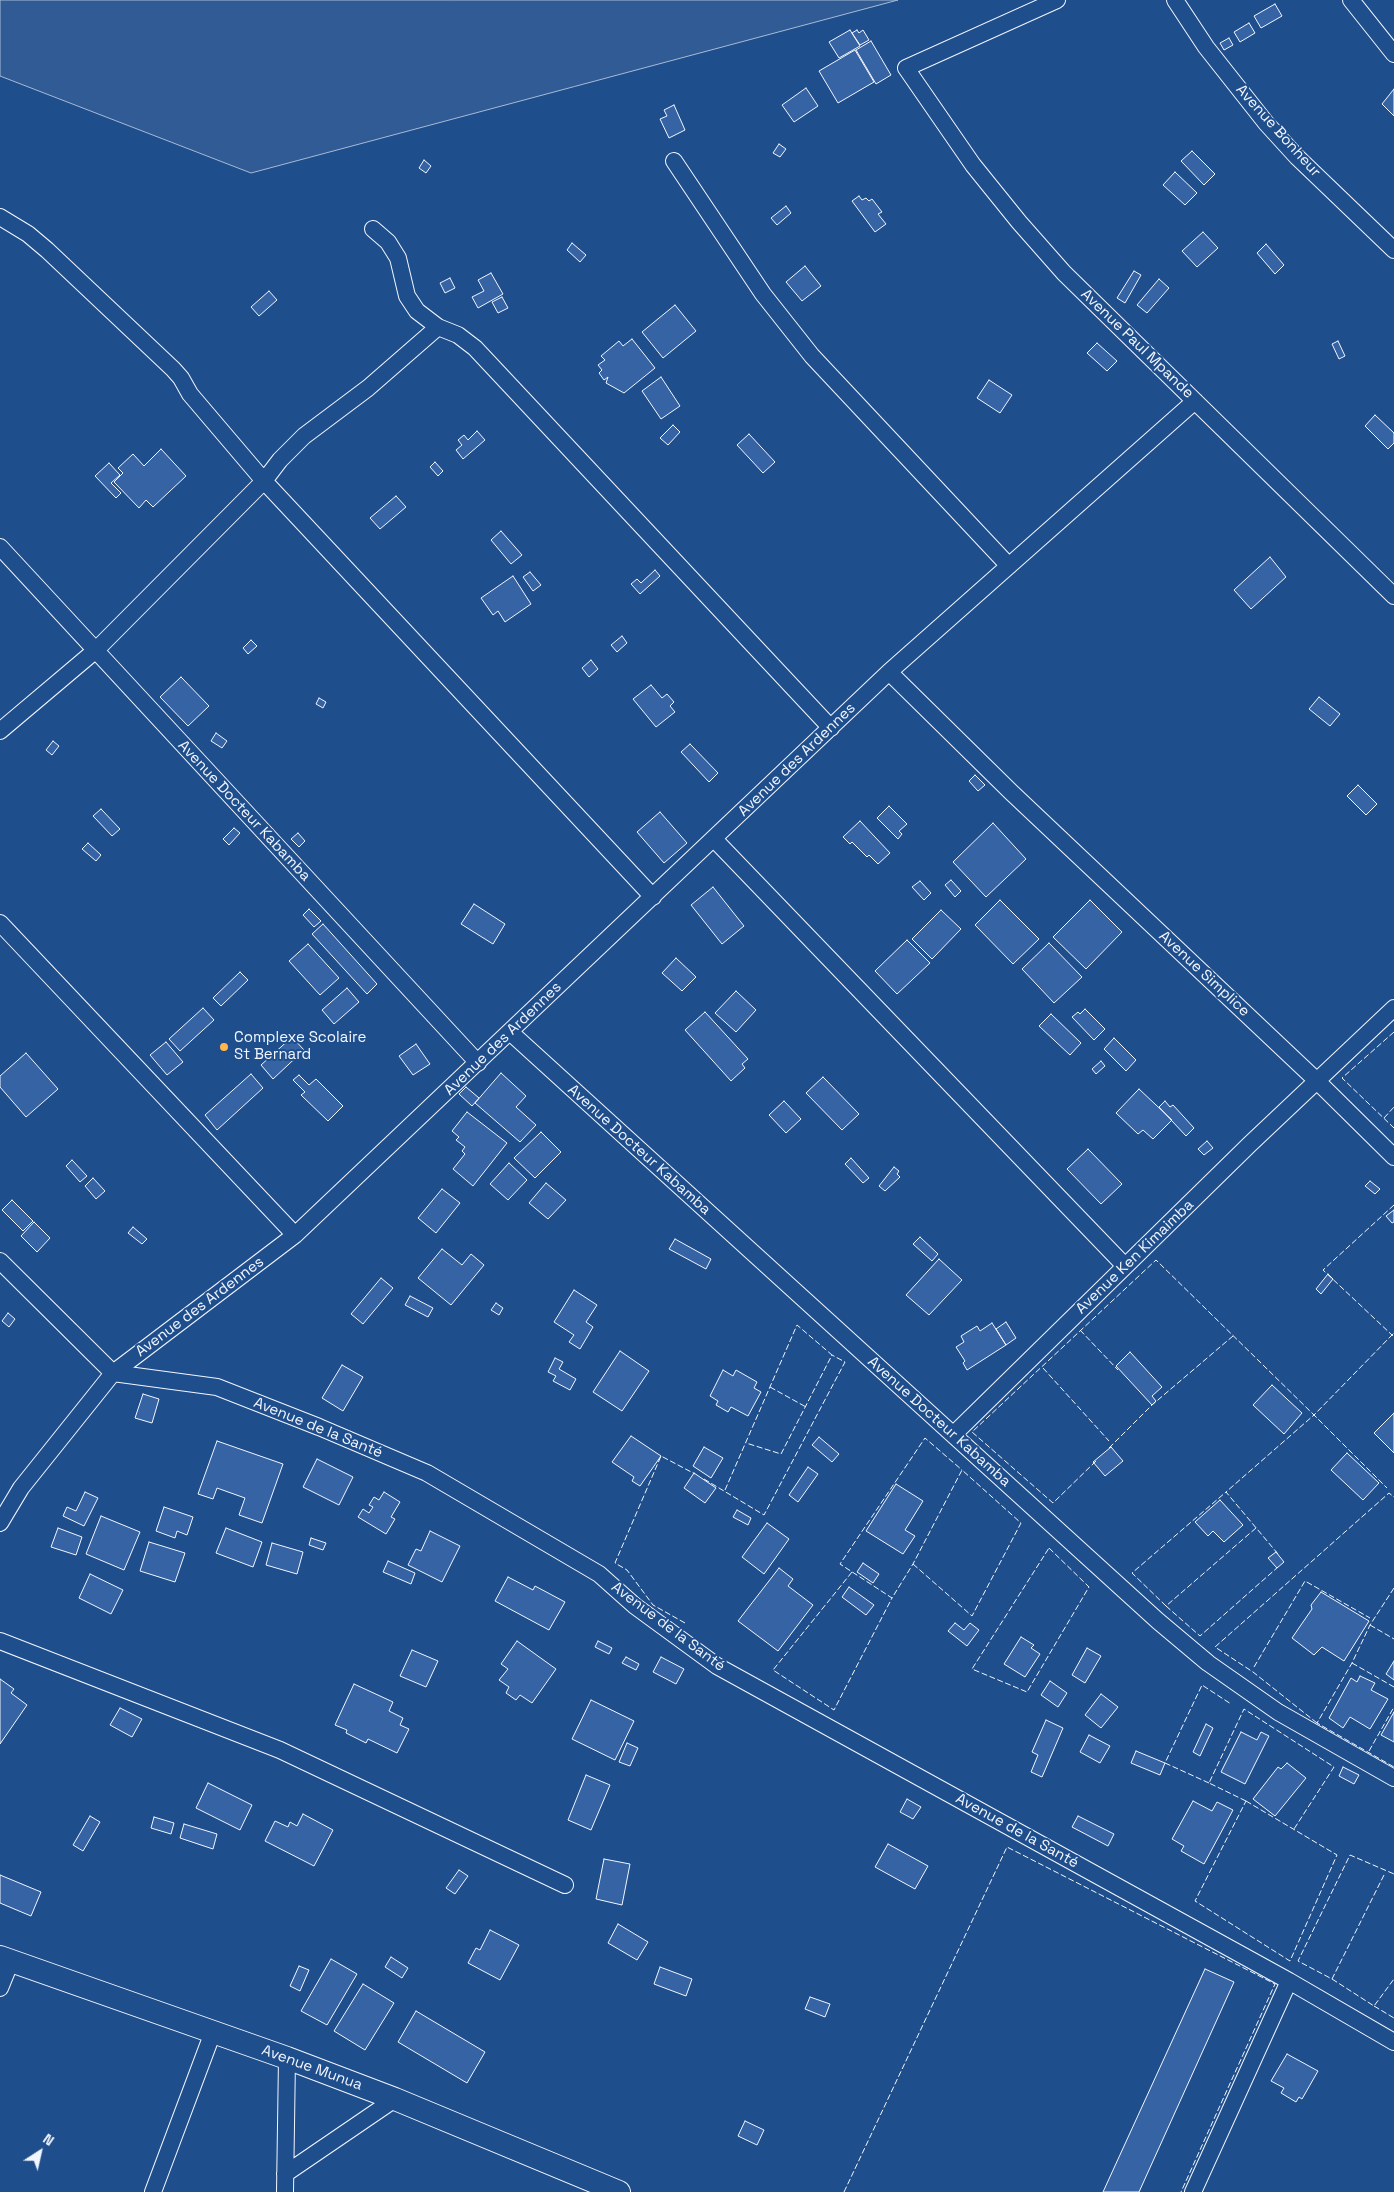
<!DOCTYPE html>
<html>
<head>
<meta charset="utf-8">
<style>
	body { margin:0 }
	#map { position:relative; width:1394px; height:2192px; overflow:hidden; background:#1f4e8c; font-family:"Space Grotesk",sans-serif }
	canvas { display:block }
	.north { position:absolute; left:15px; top:2127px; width:50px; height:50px; -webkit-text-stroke:4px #1f4e8c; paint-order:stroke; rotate:35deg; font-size:14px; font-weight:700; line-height:20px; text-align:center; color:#f2f6ff }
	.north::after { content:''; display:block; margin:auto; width:18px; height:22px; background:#f2f6ff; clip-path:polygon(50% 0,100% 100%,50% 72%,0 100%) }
</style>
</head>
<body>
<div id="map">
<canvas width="1394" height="2192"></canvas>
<div class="north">N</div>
</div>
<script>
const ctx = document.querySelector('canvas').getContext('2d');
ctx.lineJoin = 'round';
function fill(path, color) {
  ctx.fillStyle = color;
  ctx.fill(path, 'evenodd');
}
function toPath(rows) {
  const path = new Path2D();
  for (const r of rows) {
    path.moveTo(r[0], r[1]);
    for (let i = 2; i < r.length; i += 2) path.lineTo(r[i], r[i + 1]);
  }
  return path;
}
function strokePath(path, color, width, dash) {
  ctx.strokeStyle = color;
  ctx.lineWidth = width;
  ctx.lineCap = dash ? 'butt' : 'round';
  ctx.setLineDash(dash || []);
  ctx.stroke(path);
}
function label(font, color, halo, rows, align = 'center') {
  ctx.font = font + ' "Space Grotesk",sans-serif';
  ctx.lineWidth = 4;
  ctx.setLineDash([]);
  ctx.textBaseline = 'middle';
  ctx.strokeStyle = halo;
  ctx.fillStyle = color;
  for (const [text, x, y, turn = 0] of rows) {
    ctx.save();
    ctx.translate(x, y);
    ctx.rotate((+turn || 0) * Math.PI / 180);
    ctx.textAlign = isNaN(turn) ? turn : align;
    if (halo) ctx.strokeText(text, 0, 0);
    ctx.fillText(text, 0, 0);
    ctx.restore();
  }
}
const built = toPath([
	[0,0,898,0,251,173,0,76,0,0]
]);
fill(built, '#305b95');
strokePath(built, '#a8bbd7', 1);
const building = toPath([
	[1275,4,1282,16,1261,28,1254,16,1275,4],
	[1249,23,1255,33,1240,42,1234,32,1249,23],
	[850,30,860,46,839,58,829,42,850,30],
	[857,30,859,33,863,30,869,40,860,45,852,33,857,30],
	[1229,38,1233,45,1224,50,1220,43,1229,38],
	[871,41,891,75,876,84,856,50,871,41],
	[855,50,874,82,838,103,819,71,855,50],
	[806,88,818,106,794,122,782,105,806,88],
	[1394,89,1394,116,1382,104,1394,89],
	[674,105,685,130,669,138,660,119,667,116,664,110,674,105],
	[779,144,786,149,780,157,773,153,779,144],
	[1192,151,1215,174,1204,185,1181,161,1192,151],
	[424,160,431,166,426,173,419,168,424,160],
	[1175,172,1197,193,1185,205,1163,185,1175,172],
	[859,196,862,200,866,198,869,201,872,199,882,212,878,214,886,224,875,232,852,201,859,196],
	[786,206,791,213,777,225,771,218,786,206],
	[1203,232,1218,248,1197,267,1182,251,1203,232],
	[572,243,586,255,580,262,567,250,572,243],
	[1266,244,1284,265,1275,274,1257,253,1266,244],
	[805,266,821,286,802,301,786,282,805,266],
	[1134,271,1141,275,1125,303,1117,298,1134,271],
	[491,273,503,294,478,308,472,297,484,291,478,280,491,273],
	[450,278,455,288,445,293,440,283,450,278],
	[1159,279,1169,288,1147,313,1137,305,1159,279],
	[269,291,277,300,259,316,251,307,269,291],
	[502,297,508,308,498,313,492,302,502,297],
	[675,305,696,331,663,358,642,332,675,305],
	[632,339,655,368,624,393,606,383,608,377,604,380,599,373,602,370,598,365,605,360,601,356,619,341,623,346,632,339],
	[1338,341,1345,356,1339,359,1332,344,1338,341],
	[1097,343,1117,361,1107,371,1087,353,1097,343],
	[661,377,680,406,661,419,642,391,661,377],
	[989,380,1012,395,1000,413,977,398,989,380],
	[1375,415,1394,433,1394,443,1388,449,1365,426,1375,415],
	[673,425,680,432,668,445,660,438,673,425],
	[477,431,485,440,463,459,456,450,462,445,458,440,464,435,468,440,477,431],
	[749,434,775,462,763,473,737,445,749,434],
	[161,449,186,476,153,507,146,500,139,508,114,482,123,473,118,468,133,454,144,466,161,449],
	[435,462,443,471,438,476,430,467,435,462],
	[109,463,120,475,111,483,121,493,116,498,95,476,109,463],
	[396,496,406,507,380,529,370,518,396,496],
	[501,531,522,555,511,564,491,540,501,531],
	[1270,557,1286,577,1251,609,1234,590,1270,557],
	[655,570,660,576,640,594,631,584,637,579,641,583,655,570],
	[530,572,541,585,533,591,523,577,530,572],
	[513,576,531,604,505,622,498,611,493,615,481,598,513,576],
	[622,636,627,643,617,652,611,645,622,636],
	[251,640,257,646,248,654,243,648,251,640],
	[591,660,598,669,589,677,582,668,591,660],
	[181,677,209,706,188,726,160,697,181,677],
	[651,685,662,698,667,694,674,702,670,706,675,712,656,727,633,699,651,685],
	[1319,697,1340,714,1330,726,1309,709,1319,697],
	[319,698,326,702,323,708,316,704,319,698],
	[216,733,227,741,222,748,211,741,216,733],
	[53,741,59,746,52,755,46,750,53,741],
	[690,744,718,773,709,782,681,752,690,744],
	[975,775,985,785,978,791,969,781,975,775],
	[1358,785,1377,804,1366,815,1347,796,1358,785],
	[889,806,907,824,899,831,902,834,898,839,877,818,889,806],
	[101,809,120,829,112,836,93,816,101,809],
	[660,812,687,843,664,863,637,832,660,812],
	[860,821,890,853,878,864,869,855,867,857,852,842,850,844,843,837,860,821],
	[993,823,1026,859,986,897,953,862,993,823],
	[234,828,240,833,229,845,223,839,234,828],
	[298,833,305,841,299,847,291,839,298,833],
	[88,843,101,855,96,861,82,849,88,843],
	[951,880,961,891,955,897,945,885,951,880],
	[920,881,931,893,924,900,912,887,920,881],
	[713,887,744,926,722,944,691,905,713,887],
	[1000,900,1039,939,1013,964,975,925,1000,900],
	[1090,900,1122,932,1086,969,1053,937,1090,900],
	[474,904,505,924,493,944,461,924,474,904],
	[309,909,321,921,314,927,303,915,309,909],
	[941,910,961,929,932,959,912,939,941,910],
	[323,924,377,984,367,994,312,934,323,924],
	[907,940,930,963,897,994,875,971,907,940],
	[1049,943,1082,977,1054,1003,1022,969,1049,943],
	[308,944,339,978,320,995,289,961,308,944],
	[676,958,696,977,682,991,662,973,676,958],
	[240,972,248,980,221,1006,213,998,240,972],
	[347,988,359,1002,334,1024,322,1010,347,988],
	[736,991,756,1010,736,1032,715,1013,736,991],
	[203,1008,214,1020,180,1051,169,1039,203,1008],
	[1085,1009,1105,1029,1094,1040,1072,1017,1078,1012,1080,1014,1085,1009],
	[705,1012,748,1059,742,1064,745,1068,731,1081,685,1030,705,1012],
	[1051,1014,1081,1043,1070,1055,1039,1026,1051,1014],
	[292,1037,304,1050,273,1079,261,1065,292,1037],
	[1114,1038,1136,1060,1126,1071,1104,1049,1114,1038],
	[166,1042,183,1062,167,1075,150,1055,166,1042],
	[416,1044,430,1064,413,1075,399,1056,416,1044],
	[26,1053,58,1089,26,1117,0,1087,0,1076,26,1053],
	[1101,1061,1105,1066,1096,1074,1092,1069,1101,1061],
	[501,1073,526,1096,516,1107,536,1125,520,1142,475,1103,501,1073],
	[251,1074,263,1088,217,1130,205,1115,251,1074],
	[299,1075,309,1085,316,1079,343,1106,328,1121,301,1095,305,1092,293,1080,299,1075],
	[823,1077,859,1114,842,1130,806,1093,823,1077],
	[466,1087,479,1098,472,1106,459,1094,466,1087],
	[1139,1089,1172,1120,1153,1139,1143,1130,1138,1134,1116,1113,1139,1089],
	[784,1101,801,1119,786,1133,769,1115,784,1101],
	[1165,1101,1170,1107,1173,1105,1194,1128,1186,1136,1159,1107,1165,1101],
	[467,1112,507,1143,473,1186,453,1169,465,1154,462,1151,465,1147,456,1140,459,1137,452,1131,467,1112],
	[541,1132,561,1152,535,1178,514,1158,541,1132],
	[1207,1141,1213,1148,1204,1155,1198,1149,1207,1141],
	[1088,1149,1122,1184,1101,1204,1067,1169,1088,1149],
	[851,1158,869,1178,863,1183,845,1164,851,1158],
	[72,1160,87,1176,80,1182,66,1166,72,1160],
	[509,1163,527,1180,508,1200,490,1184,509,1163],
	[894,1167,899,1171,897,1174,900,1177,885,1191,879,1186,894,1167],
	[93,1178,105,1191,96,1199,85,1186,93,1178],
	[1370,1181,1380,1189,1375,1194,1365,1186,1370,1181],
	[546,1183,566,1200,548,1219,529,1203,546,1183],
	[442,1189,460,1203,436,1233,418,1218,442,1189],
	[12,1200,33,1221,23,1231,2,1210,12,1200],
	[1394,1210,1394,1222,1392,1223,1386,1216,1394,1210],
	[34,1222,50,1238,37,1252,21,1236,34,1222],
	[133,1227,147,1239,142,1244,128,1233,133,1227],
	[920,1237,938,1254,932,1261,913,1244,920,1237],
	[675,1239,711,1259,706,1269,669,1249,675,1239],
	[442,1249,462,1265,471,1254,484,1265,451,1305,418,1278,442,1249],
	[939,1259,962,1280,929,1315,906,1295,939,1259],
	[1328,1274,1333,1279,1321,1294,1316,1289,1328,1274],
	[381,1278,393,1288,363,1324,351,1314,381,1278],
	[574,1290,597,1305,586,1322,593,1327,580,1349,569,1342,574,1335,554,1322,574,1290],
	[410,1296,433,1308,428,1317,405,1305,410,1296],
	[496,1303,503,1308,499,1315,491,1310,496,1303],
	[8,1313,15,1319,9,1327,2,1321,8,1313],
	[1006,1322,1016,1338,1006,1345,996,1329,1006,1322],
	[992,1323,1006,1345,967,1370,963,1363,965,1361,956,1347,964,1342,961,1336,977,1326,980,1331,992,1323],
	[620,1351,649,1371,622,1411,593,1392,620,1351],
	[1130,1352,1162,1387,1152,1396,1156,1401,1152,1405,1116,1366,1130,1352],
	[555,1358,563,1362,559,1369,576,1379,570,1390,553,1381,556,1376,548,1372,555,1358],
	[342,1365,363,1377,343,1411,322,1398,342,1365],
	[723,1370,733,1376,736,1370,757,1382,754,1388,761,1392,748,1416,731,1407,728,1412,716,1405,718,1401,710,1396,723,1370],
	[1272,1385,1302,1413,1284,1434,1253,1405,1272,1385],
	[143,1394,159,1399,152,1423,135,1418,143,1394],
	[1394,1413,1394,1453,1374,1433,1394,1413],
	[631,1436,661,1456,640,1486,632,1481,634,1477,612,1462,631,1436],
	[819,1437,839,1454,832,1462,812,1445,819,1437],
	[217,1441,283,1464,262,1523,239,1515,245,1498,217,1488,213,1499,198,1494,217,1441],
	[704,1447,723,1458,711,1478,693,1466,704,1447],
	[1111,1447,1123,1461,1105,1476,1093,1462,1111,1447],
	[1347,1453,1379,1483,1363,1500,1331,1470,1347,1453],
	[317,1459,353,1477,339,1505,303,1487,317,1459],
	[808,1467,818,1474,798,1502,789,1495,808,1467],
	[694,1473,716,1488,705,1503,684,1488,694,1473],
	[896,1484,923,1501,905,1530,915,1536,903,1554,866,1531,896,1484],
	[85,1492,98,1498,84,1526,63,1516,67,1507,76,1511,85,1492],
	[384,1492,400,1502,391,1517,395,1519,386,1534,358,1517,363,1509,369,1513,373,1507,369,1505,374,1497,379,1500,384,1492],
	[1220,1500,1243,1525,1224,1542,1213,1531,1208,1536,1195,1522,1220,1500],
	[164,1507,193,1517,187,1535,177,1531,175,1538,156,1531,164,1507],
	[737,1510,751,1518,748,1525,733,1517,737,1510],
	[101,1516,140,1532,124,1570,86,1554,101,1516],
	[767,1523,789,1539,764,1574,742,1557,767,1523],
	[58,1528,82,1537,76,1555,51,1547,58,1528],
	[226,1528,262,1542,253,1567,216,1553,226,1528],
	[430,1531,460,1546,442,1582,408,1565,416,1549,421,1551,430,1531],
	[311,1538,326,1543,323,1550,309,1545,311,1538],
	[149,1542,185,1553,175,1582,140,1571,149,1542],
	[272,1543,303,1552,297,1574,266,1565,272,1543],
	[1276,1552,1284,1562,1277,1568,1268,1558,1276,1552],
	[388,1561,415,1573,411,1584,383,1572,388,1561],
	[863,1563,879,1574,873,1583,857,1572,863,1563],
	[779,1568,793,1579,788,1586,813,1605,778,1651,738,1621,779,1568],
	[90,1574,123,1590,111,1614,79,1598,90,1574],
	[508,1577,533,1590,535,1586,565,1602,549,1630,495,1601,508,1577],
	[849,1587,874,1605,866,1615,842,1597,849,1587],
	[1321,1592,1369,1621,1344,1661,1322,1647,1314,1655,1292,1638,1312,1609,1311,1605,1321,1592],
	[955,1623,964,1630,970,1623,979,1630,967,1646,948,1631,955,1623],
	[1021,1637,1034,1645,1031,1648,1040,1654,1025,1677,1004,1664,1021,1637],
	[517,1641,556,1669,532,1703,520,1695,516,1700,506,1693,509,1687,499,1680,508,1669,501,1664,517,1641],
	[598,1641,612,1648,609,1654,595,1647,598,1641],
	[1087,1648,1101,1656,1085,1683,1072,1675,1087,1648],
	[412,1650,438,1661,426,1687,400,1676,412,1650],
	[626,1657,639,1664,636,1670,622,1663,626,1657],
	[661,1657,684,1669,676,1684,653,1672,661,1657],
	[1394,1661,1394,1680,1386,1674,1394,1661],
	[1360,1676,1375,1683,1371,1690,1388,1699,1370,1729,1350,1717,1343,1728,1329,1718,1351,1678,1357,1682,1360,1676],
	[0,1679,14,1689,11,1693,27,1705,0,1744,0,1679],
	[1050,1681,1067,1693,1058,1707,1041,1695,1050,1681],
	[354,1684,393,1702,389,1711,403,1718,400,1725,409,1729,397,1753,368,1739,366,1743,346,1733,347,1730,335,1725,354,1684],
	[1101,1694,1118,1707,1101,1728,1085,1715,1101,1694],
	[591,1700,634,1721,615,1760,572,1739,591,1700],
	[120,1708,142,1719,132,1737,110,1725,120,1708],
	[1394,1712,1394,1742,1381,1735,1394,1712],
	[1046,1720,1063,1728,1042,1777,1031,1772,1038,1755,1032,1752,1046,1720],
	[1206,1724,1213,1728,1200,1756,1193,1752,1206,1724],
	[1241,1732,1257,1740,1261,1732,1269,1736,1245,1784,1221,1772,1241,1732],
	[1089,1735,1110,1746,1100,1763,1080,1752,1089,1735],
	[627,1743,638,1748,630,1766,619,1762,627,1743],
	[1136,1751,1165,1763,1160,1775,1131,1763,1136,1751],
	[1287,1763,1306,1778,1275,1816,1253,1799,1278,1767,1281,1769,1287,1763],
	[1343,1767,1359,1775,1354,1784,1339,1776,1343,1767],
	[586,1775,610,1785,591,1830,568,1820,586,1775],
	[208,1783,252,1805,240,1830,196,1808,208,1783],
	[907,1799,921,1807,913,1819,900,1812,907,1799],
	[1193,1801,1212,1811,1217,1802,1233,1810,1204,1864,1181,1851,1184,1846,1172,1839,1193,1801],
	[303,1814,333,1830,314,1866,265,1841,275,1821,288,1827,290,1822,297,1826,303,1814],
	[90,1816,100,1822,83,1851,73,1845,90,1816],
	[1078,1816,1114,1834,1108,1846,1072,1827,1078,1816],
	[154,1817,174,1823,171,1834,151,1828,154,1817],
	[184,1824,217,1834,213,1849,180,1838,184,1824],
	[888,1844,928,1866,915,1889,875,1867,888,1844],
	[604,1859,630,1864,622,1905,596,1899,604,1859],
	[459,1870,468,1876,455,1894,446,1888,459,1870],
	[0,1875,41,1892,31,1916,0,1903,0,1875],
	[618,1924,648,1942,637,1960,608,1943,618,1924],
	[490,1930,519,1945,500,1980,468,1963,476,1948,480,1950,490,1930],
	[391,1957,408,1968,402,1978,385,1967,391,1957],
	[331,1959,357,1974,327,2025,301,2011,331,1959],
	[299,1966,309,1970,300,1991,290,1986,299,1966],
	[660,1967,692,1979,686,1996,654,1984,660,1967],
	[1205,1969,1234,1982,1139,2192,1103,2192,1205,1969],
	[363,1984,394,2003,365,2050,334,2031,363,1984],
	[810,1997,830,2004,825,2017,805,2009,810,1997],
	[416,2011,485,2052,467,2083,398,2042,416,2011],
	[1287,2054,1318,2071,1302,2099,1299,2097,1296,2102,1281,2093,1284,2088,1271,2081,1287,2054],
	[745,2121,764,2130,757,2145,738,2136,745,2121]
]);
fill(building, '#3563a3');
strokePath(building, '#f2f6ff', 1);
const street = toPath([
	[1057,0,906,68,973,165,1019,222,1064,273,1394,596],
	[1175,0,1206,47,1266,123,1297,157,1394,250],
	[1351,0,1394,54],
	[674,161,763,294,812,356,1009,566],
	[0,217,28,234,47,250,173,369,181,378,190,394,264,481,653,897],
	[373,229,388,242,398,258,407,296,417,311,438,327,458,335,475,348,831,728],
	[0,547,478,1063],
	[889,672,1195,401],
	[0,731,96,650,264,481,280,460,304,436,368,388,438,327],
	[714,839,1125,1266],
	[0,923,295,1235],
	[510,1032,1158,1621,1208,1663,1278,1712,1394,1778],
	[0,1261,113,1373,217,1387,319,1427,427,1473,599,1574,635,1606,717,1666,1289,1981,1394,2042],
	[954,1434,1250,1144,1394,1008],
	[0,1523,21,1488,113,1373,295,1235,889,672,1011,792,1316,1080,1394,1157],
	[0,1641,280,1750,565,1885],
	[0,1988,11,1961],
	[285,2174,395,2099],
	[153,2192,213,2032],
	[285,2192,287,2058],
	[1193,2192,1289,1981]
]);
const secondary = toPath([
	[0,1957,287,2058,395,2099,619,2192]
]);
strokePath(street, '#f2f6ff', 18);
strokePath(secondary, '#f2f6ff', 24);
strokePath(street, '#1f4e8c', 16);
strokePath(secondary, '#1f4e8c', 22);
strokePath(toPath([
	[1394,1032,1342,1078,1394,1128],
	[1384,1118,1394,1107],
	[1394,1205,1323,1270,1392,1335,1394,1333],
	[1080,1330,1118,1370],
	[1043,1368,1109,1441],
	[770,1387,806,1407],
	[1109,1448,1152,1405,1233,1336],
	[1096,1461,1053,1503,972,1432,1156,1260,1314,1415,1392,1335,1394,1337],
	[704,1479,764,1515,845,1362,832,1355],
	[725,1490,797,1325,832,1355,781,1454,746,1443],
	[1256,1528,1166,1606,1200,1636,1278,1567],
	[1049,1548,1089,1587,1027,1692,972,1669,1049,1548],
	[1278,1554,1226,1492,1314,1415,1387,1488],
	[913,1564,972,1616,1021,1523,962,1470,913,1564,892,1598,840,1564,925,1438,962,1470],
	[852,1572,773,1670,834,1710,892,1598],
	[1394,1588,1370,1625,1352,1663,1317,1723,1394,1767],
	[1166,1606,1132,1573,1226,1492],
	[685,1623,653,1605,627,1570,615,1563,661,1456,695,1474],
	[1370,1625,1394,1639],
	[1352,1663,1394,1687],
	[1254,1667,1305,1581,1370,1618],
	[1317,1723,1253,1672,1215,1647,1389,1493,1394,1497],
	[1369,1751,1394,1707],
	[1209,1783,1165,1763,1202,1685,1231,1704],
	[1246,1801,1337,1855,1290,1961,1195,1901,1246,1801],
	[1246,1801,1209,1783,1244,1709,1334,1767,1294,1829],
	[1384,1875,1332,1979,1298,1961,1350,1855,1394,1874],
	[1332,1979,1374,2006,1394,1979],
	[1374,2006,1394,2018],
	[844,2192,1007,1847,1275,1984,1181,2192]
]), '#f2f6ff', 1, [6, 2.5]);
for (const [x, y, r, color] of [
	[224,1047,5,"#ffb74d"]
]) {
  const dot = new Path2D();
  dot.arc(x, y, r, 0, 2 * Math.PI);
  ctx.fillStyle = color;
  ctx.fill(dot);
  strokePath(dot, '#1f4e8c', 2);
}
label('15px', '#f2f6ff', '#1f4e8c', [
	["Avenue Bonheur",1278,131,48],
	["Avenue Paul Mpande",1137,344,44],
	["Avenue des Ardennes",797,760,-44],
	["Avenue Docteur Kabamba",244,811,47],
	["Avenue Simplice",1204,974,43],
	["Avenue des Ardennes",503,1039,-44],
	["Avenue Docteur Kabamba",639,1150,42],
	["Avenue Ken Kimaimba",1135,1257,-44],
	["Avenue des Ardennes",200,1307,-37],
	["Avenue Docteur Kabamba",939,1422,42],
	["Avenue de la Santé",318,1428,22],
	["Avenue de la Santé",668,1627,37],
	["Avenue de la Santé",1017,1831,29],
	["Avenue Munua",312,2068,20]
]);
label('15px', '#f2f6ff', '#1f4e8c', [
	["Complexe Scolaire",234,1038],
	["St Bernard",234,1055]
], 'left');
</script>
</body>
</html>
